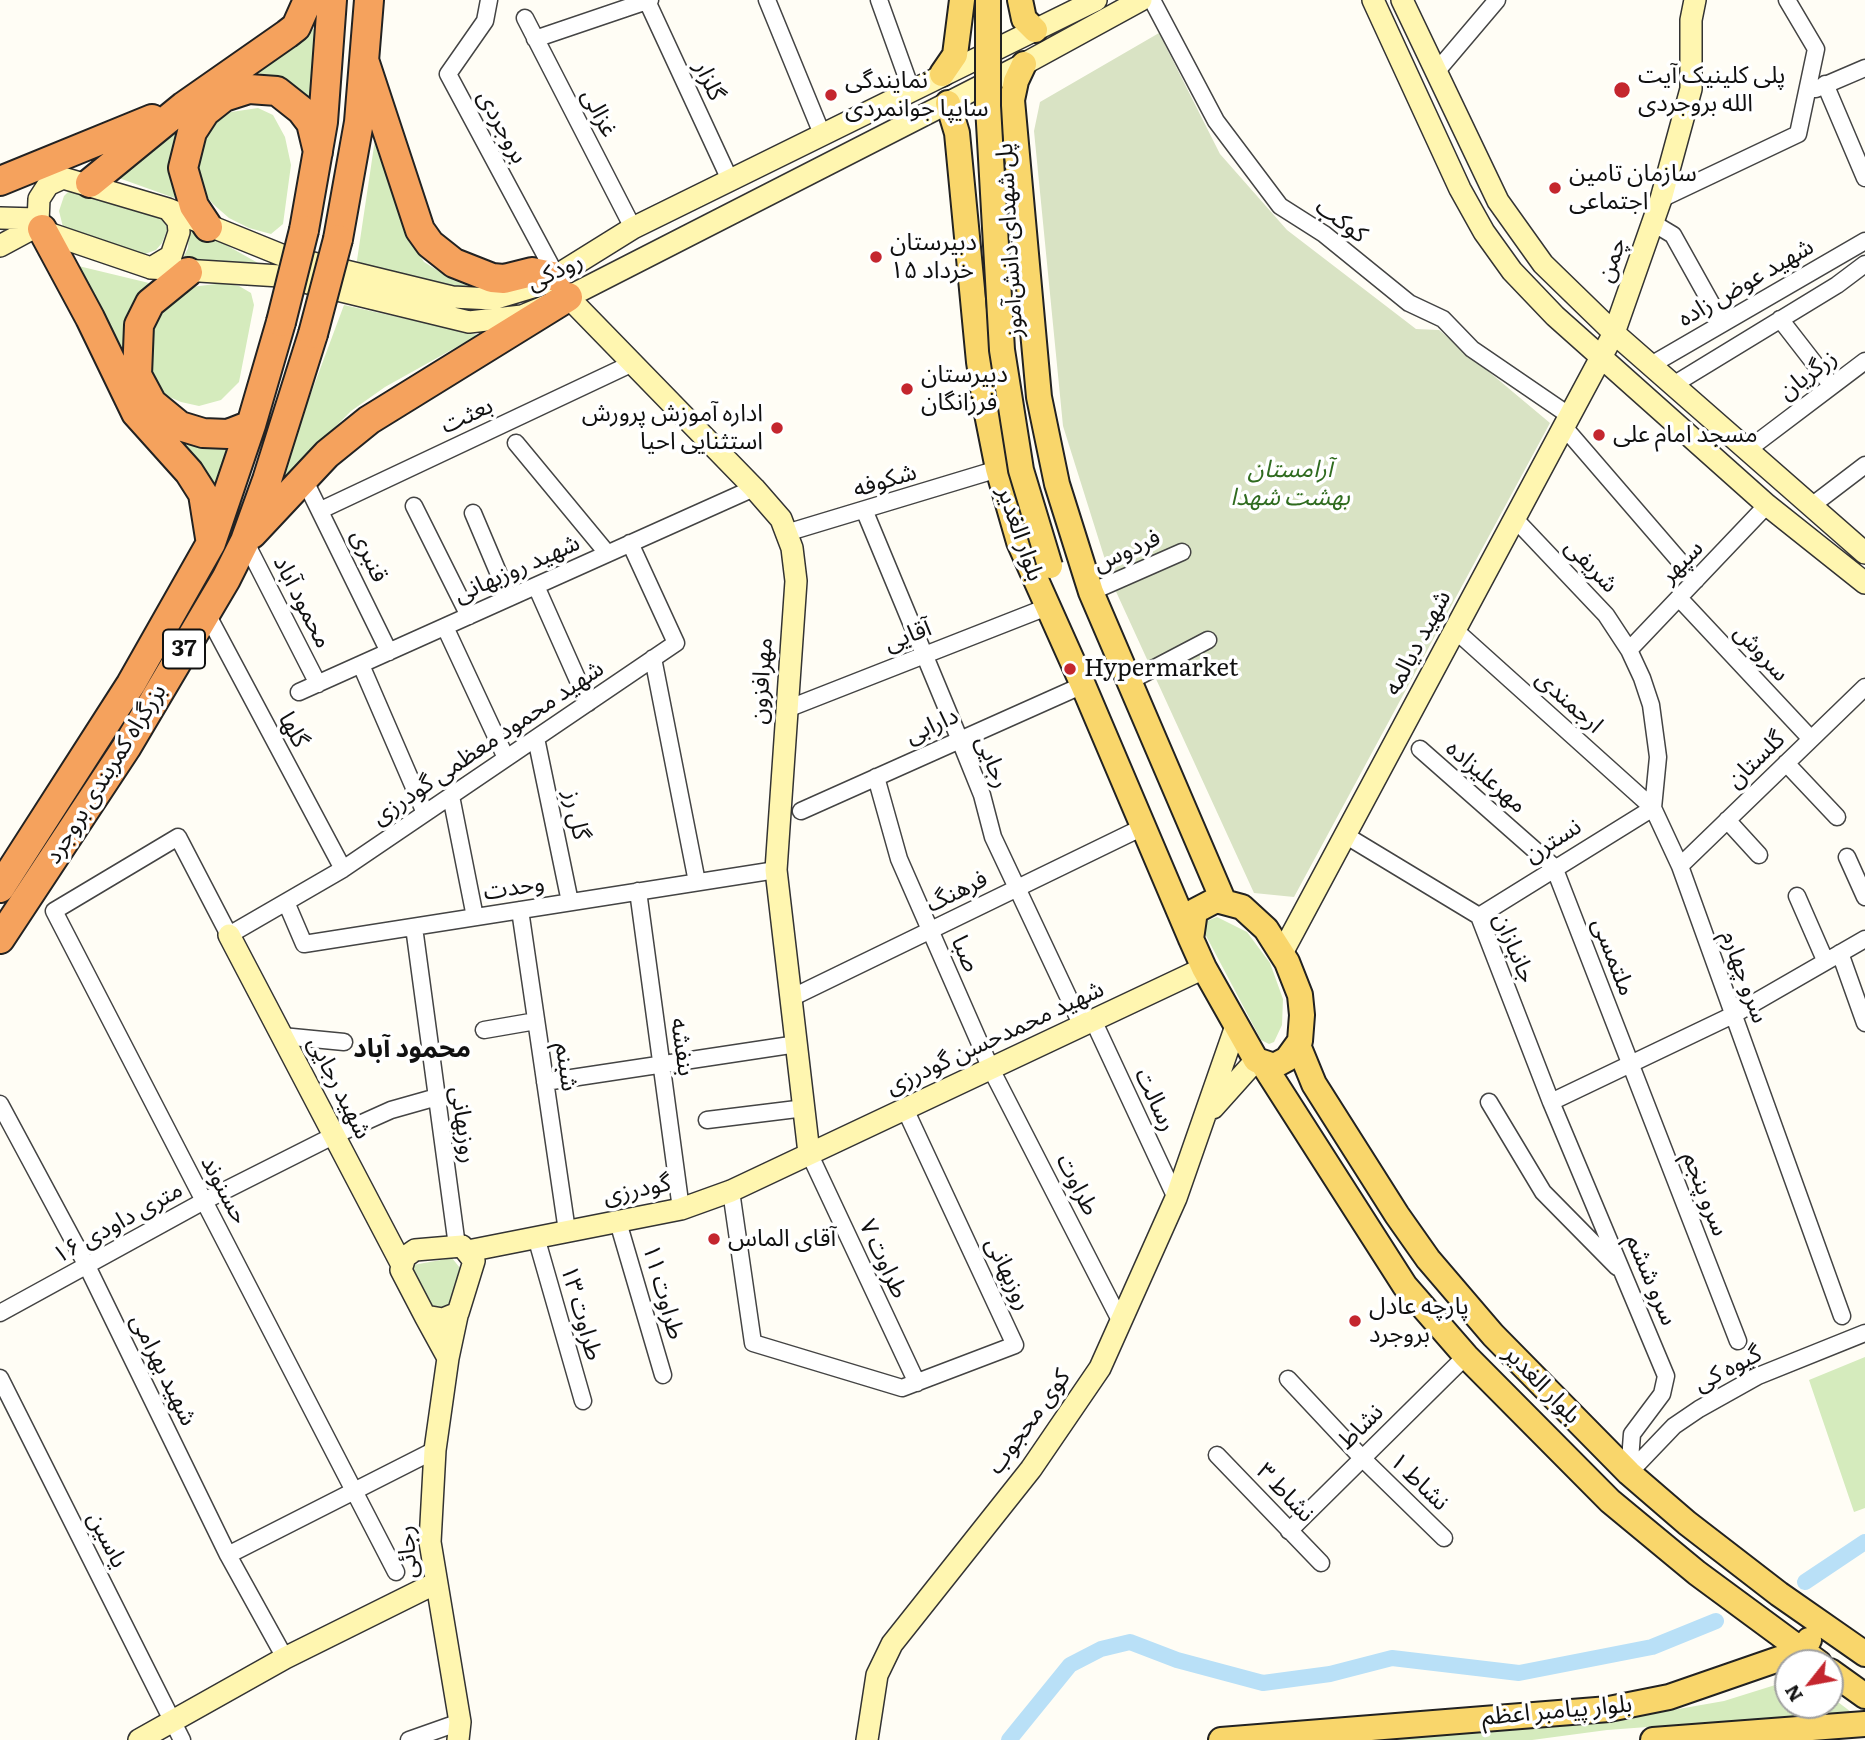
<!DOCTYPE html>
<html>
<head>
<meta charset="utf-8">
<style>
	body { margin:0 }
	#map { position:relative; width:1865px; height:1740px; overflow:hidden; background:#fffdf5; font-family:Literata,serif }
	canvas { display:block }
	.north { position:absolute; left:1774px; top:1649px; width:70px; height:70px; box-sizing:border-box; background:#fff; border:2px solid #a0a0a0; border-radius:50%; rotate:239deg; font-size:19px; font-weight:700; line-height:28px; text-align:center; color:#111 }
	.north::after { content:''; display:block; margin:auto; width:24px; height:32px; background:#c4262e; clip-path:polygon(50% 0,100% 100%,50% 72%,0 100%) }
</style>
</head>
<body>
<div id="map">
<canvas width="1865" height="1740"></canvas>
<div class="north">N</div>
</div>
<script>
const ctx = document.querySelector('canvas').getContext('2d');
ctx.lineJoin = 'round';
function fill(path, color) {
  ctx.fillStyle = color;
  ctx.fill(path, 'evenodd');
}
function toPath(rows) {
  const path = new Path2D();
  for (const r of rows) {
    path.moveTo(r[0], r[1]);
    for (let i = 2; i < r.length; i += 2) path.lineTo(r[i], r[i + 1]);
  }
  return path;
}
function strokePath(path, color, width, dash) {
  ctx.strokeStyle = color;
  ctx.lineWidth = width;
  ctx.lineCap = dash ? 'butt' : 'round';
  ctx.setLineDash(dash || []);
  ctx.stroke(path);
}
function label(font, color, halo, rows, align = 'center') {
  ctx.font = font + ' Literata,"Noto Sans Arabic",serif';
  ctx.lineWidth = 7;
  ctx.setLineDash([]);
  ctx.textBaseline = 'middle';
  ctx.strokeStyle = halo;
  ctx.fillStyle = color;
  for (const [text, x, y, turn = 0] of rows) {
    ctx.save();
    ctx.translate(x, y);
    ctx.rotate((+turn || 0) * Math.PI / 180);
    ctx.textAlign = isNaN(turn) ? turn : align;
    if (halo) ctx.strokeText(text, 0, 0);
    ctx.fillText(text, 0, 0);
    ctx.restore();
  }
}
fill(toPath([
	[315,28,317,104,280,81,252,78,174,158,171,180,180,200,116,177,203,97],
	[258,108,273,115,285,137,291,165,283,224,271,234,249,228,229,218,213,204,200,188,195,169,196,147,209,127,231,112],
	[377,126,414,247,424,262,453,280,490,294,459,293,356,267],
	[71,189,156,212,168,228,162,243,156,250,142,255,63,227,59,211,64,196],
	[189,224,265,267,181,262,188,248],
	[66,263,149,283,129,312,124,339,134,387,228,444,216,489,125,376,98,304],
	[224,283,239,286,251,293,254,305,239,382,221,400,199,406,181,402,165,395,151,368,153,326,161,308,191,287],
	[344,305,478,335,385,387,351,411,276,487],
	[1217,917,1247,932,1270,963,1283,999,1282,1025,1274,1042,1269,1044,1261,1040,1203,930,1204,922],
	[452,1258,460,1268,452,1305,437,1310,429,1305,412,1272,413,1265],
	[1865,1357,1865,1508,1854,1512,1809,1380],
	[1788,1681,1788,1705,1830,1705,1830,1696,1859,1718,1822,1714,1607,1730,1532,1740,1377,1740,1604,1722,1724,1701]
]), '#d5ebbd');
fill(toPath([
	[1159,33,1220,154,1287,230,1416,329,1439,330,1550,423,1294,897,1254,893,1113,585,1063,426,1034,131,1040,102]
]), '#d9e3c4');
strokePath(toPath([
	[1805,1582,1865,1542],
	[1009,1740,1070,1665,1101,1649,1130,1642,1177,1660,1263,1683,1330,1674,1392,1658,1519,1673,1652,1647,1716,1621]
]), '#b9e0f7', 16);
const street = toPath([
	[489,0,485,21,448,74,557,277],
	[767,0,822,134],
	[879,0,911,89],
	[1152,0,1216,121,1280,206,1324,234,1409,303,1443,319,1472,349,1570,416],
	[647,1,730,180],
	[525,18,633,228],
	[535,39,650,0],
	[1436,72,1497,0],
	[1825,84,1865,178],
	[1816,89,1865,68],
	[1661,199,1798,134,1816,49,1787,0],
	[1653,223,1673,235,1721,321],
	[1780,319,1832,386],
	[1651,365,1865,241],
	[1673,385,1837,285,1865,264],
	[1564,427,1696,580],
	[516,443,607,553],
	[1746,451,1865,361],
	[305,481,389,652],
	[414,506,469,616],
	[1810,507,1865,465],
	[321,510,633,363],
	[865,512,959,738,982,795,993,837,1082,1026],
	[473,513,509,598],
	[1515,519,1606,615,1629,650,1642,678,1651,705,1658,757,1653,808,1680,866,1842,1316],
	[786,533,998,469],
	[245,541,318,684],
	[536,586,588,703],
	[1091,592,1182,552],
	[1679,598,1811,739],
	[206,612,343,869],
	[445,627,506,758],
	[1455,630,1653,808,1479,916],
	[1629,650,1767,505],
	[653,658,697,882],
	[361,665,425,813],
	[1128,682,1208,640],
	[299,692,754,488],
	[787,709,1047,607],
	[536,738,570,902],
	[1420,749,1554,867,1738,1341],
	[1786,763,1837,817],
	[876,777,899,859,991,1069,1121,1322],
	[451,796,475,917],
	[801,811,1083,685],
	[1727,820,1759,855],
	[1345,835,1479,916,1551,1102,1666,1376,1662,1394,1632,1434,1629,1473],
	[1847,857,1865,897],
	[1680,866,1865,687],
	[638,891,681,1209],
	[1797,896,1825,960],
	[286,902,304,944,776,870],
	[520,910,567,1231],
	[414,927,457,1246],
	[1840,953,1865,1023],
	[791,998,1143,827],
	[1093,1020,1176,1198],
	[484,1030,536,1021],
	[282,1036,344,1042],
	[545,1082,797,1044],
	[1489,1102,1543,1192,1617,1267],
	[1551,1102,1733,1015,1865,939],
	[0,1104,87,1266,228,1555,285,1658],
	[707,1120,805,1108],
	[809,1153,917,1383],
	[731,1191,753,1343,902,1388,1015,1345,905,1109],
	[618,1222,663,1375],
	[536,1237,583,1401],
	[0,1313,204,1201,333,1136,391,1110,437,1097],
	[0,1378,182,1740],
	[1288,1379,1362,1458,1444,1538],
	[1217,1455,1321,1563],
	[1629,1473,1674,1426,1699,1409,1758,1376,1865,1333],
	[1289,1531,1466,1356],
	[228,1555,435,1450],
	[396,1572,54,911,178,837,229,935,343,869,676,643,630,543],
	[409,1740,460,1722]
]);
const secondary = toPath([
	[1373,0,1460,189,1484,232,1512,271,1555,316,1767,505,1865,583],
	[1402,0,1498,201,1543,264,1614,333,1865,553],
	[63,178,168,209,178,221,179,232,171,256,151,268,45,232,38,222,39,199,48,185,63,178],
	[168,209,284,256,452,297,493,299,543,284,633,228,1096,0],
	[0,218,38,219],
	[0,246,39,225],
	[151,268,280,276,469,322,522,316,568,297,1024,64,1141,0],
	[568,297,754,488,781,519,792,548,796,581,776,870,809,1153],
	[229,935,402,1265],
	[1282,953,1614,333,1661,199,1691,89,1691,20,1695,0],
	[1213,1108,1256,1060],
	[462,1246,474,1261,458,1313,443,1319,425,1316,401,1270,405,1257,415,1250,462,1246],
	[468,1251,681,1209,731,1191,1204,968],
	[425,1316,448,1358,458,1311],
	[448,1358,435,1450,430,1542,460,1722,458,1740],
	[139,1740,285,1658,436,1583],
	[867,1740,877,1675,892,1644,1031,1469,1100,1368,1176,1198,1236,1026]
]);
const primary = toPath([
	[1020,0,1024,19,1035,30],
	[1024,64,1016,81,1012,100,1039,397,1057,484,1091,592,1223,900],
	[942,74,955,55,962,0],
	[948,103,957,133,979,362,986,409,998,469,1019,542,1083,685,1191,939,1204,968,1256,1060,1274,1066,1287,1059,1300,1041,1302,1015,1300,995,1287,962,1266,929,1242,907,1216,900,1195,911,1191,939],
	[1298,1045,1314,1084,1397,1215,1428,1259,1493,1335,1629,1473,1687,1523,1779,1594,1865,1654],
	[1263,1064,1405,1286,1466,1356,1610,1501,1697,1573,1819,1663],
	[1830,1671,1865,1696],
	[1221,1740,1609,1709,1669,1697,1802,1651,1809,1640],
	[1653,1740,1865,1724]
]);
const highway = toPath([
	[365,63,420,230,430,244,454,263,492,278,504,279,532,272,557,277],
	[0,181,152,119],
	[90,183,184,106,287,34,296,27,308,0],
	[208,227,194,206,183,168,192,132,205,112,224,97,249,89,277,91,301,110,311,123,318,152],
	[42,229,90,318,136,413,189,472,203,494,210,538],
	[304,230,323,122,332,0],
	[338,239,359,122,369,0],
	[188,272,150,303,139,325,137,375,152,403,180,426,203,433,228,434,251,425],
	[252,534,327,454,369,420,568,297],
	[0,888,131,684,211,543,251,425,281,322],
	[0,939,126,748,226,579,245,541,267,480,313,334]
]);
strokePath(street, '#444', 19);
strokePath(secondary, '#333', 24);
strokePath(primary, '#222', 28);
strokePath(highway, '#222', 32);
strokePath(street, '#fff', 16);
strokePath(secondary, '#fff6b0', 21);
strokePath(primary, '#f9d66b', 24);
strokePath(highway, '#f5a25d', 28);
const primaryBridge = toPath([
	[988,0,988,106,1002,350,1021,470,1050,566]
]);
const highwayBridge = toPath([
	[281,322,304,230],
	[313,334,338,239]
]);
strokePath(primaryBridge, '#222', 28, []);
strokePath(highwayBridge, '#222', 32, []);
strokePath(primaryBridge, '#f9d66b', 24);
strokePath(highwayBridge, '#f5a25d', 28);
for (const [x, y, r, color] of [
	[1622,90,9,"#c4262e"],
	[831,95,7,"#c4262e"],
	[1555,188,7,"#c4262e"],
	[876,257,7,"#c4262e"],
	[907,389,7,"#c4262e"],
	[777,428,7,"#c4262e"],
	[1599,435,7,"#c4262e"],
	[1070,669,7,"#c4262e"],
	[714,1239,7,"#c4262e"],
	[1355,1321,7,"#c4262e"]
]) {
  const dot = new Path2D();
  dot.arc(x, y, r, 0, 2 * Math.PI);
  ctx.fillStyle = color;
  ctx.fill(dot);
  strokePath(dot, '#fff', 2.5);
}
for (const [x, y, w] of [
	[184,649,42]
]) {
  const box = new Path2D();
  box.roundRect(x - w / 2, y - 19.5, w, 39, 5);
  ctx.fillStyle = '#fff';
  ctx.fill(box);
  strokePath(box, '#111', 2);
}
label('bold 23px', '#111', null, [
	["37",184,649]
]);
label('24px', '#111', '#fff', [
	["پلی کلینیک آیت",1638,76],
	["الله بروجردی",1638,104],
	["نمایندگی",845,81],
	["سایپا جوانمردی",845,109],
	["سازمان تامین",1569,174],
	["اجتماعی",1569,202],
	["دبیرستان",890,243],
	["۱۵ خرداد",890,271],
	["دبیرستان",921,375],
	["فرزانگان",921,403],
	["اداره آموزش پرورش",763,414,"right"],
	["استثنایی احیا",763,442,"right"],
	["مسجد امام علی",1613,435],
	["Hypermarket",1084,669],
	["آقای الماس",728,1239],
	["پارچه عادل",1369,1307],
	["بروجرد",1369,1335]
], 'left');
label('24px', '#111', '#fff', [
	["گلزار",709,81,65],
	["غزالی",599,113,63],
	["بروجردی",502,127,62],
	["کوکب",1341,221,36],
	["پل شهدای دانش‌آموز",1010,240,-93],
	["چمن",1612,260,-71],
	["رودکی",555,272,-25],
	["شهید عوض زاده",1746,283,-30],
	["زرگریان",1808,375,-37],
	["بعثت",467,416,-25],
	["شکوفه",885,481,-17],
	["بلوار الغدیر",1020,534,71],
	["فردوس",1127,551,-24],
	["قنبری",369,556,65],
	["سپهر",1682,562,-46],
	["شریفی",1591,566,46],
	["شهید روزبهانی",517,569,-24],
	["محمود آباد",302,602,63],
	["آقایی",908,636,-21],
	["شهید دیالمه",1418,643,-62],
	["سروش",1761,653,47],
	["مهرافزون",762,681,-86],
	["ارجمندی",1569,702,42],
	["دارابی",932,726,-24],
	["گلها",293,730,61],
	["شهید محمود معظمی گودرزی",488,743,-34],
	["گلستان",1756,760,-44],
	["رجایی",992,762,69],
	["بزرگراه کمربندی بروجرد",106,774,-58],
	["مهرعلیزاده",1486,777,41],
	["گل رز",576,815,78],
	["نسترن",1553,841,-32],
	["وحدت",514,888,-9],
	["فرهنگ",957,892,-26],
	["جانبازان",1514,948,67],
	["صبا",965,954,66],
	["ملتمسی",1613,957,69],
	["سرو چهارم",1744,977,70],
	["شهید محمدحسن گودرزی",995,1038,-25],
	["بنفشه",682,1047,82],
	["شبنم",566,1067,82],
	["شهید رجایی",339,1088,63],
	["رسالت",1155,1100,65],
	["روزبهانی",463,1125,82],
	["طراوت",1077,1185,63],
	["حسنوند",224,1190,62],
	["گودرزی",637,1190,-12],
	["سرو پنجم",1705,1194,69],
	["۱۶ متری داودی",118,1223,-29],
	["طراوت ۷",883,1259,65],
	["روزبهانی",1008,1274,65],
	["سرو ششم",1651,1280,67],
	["طراوت ۱۱",663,1292,74],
	["طراوت ۱۳",581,1313,74],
	["گیوه کی",1728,1369,-27],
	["شهید بهرامی",163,1370,64],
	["بلوار الغدیر",1542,1385,46],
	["کوی محجوب",1029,1422,-54],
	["نشاط",1361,1427,-45],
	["نشاط ۱",1419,1482,44],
	["نشاط ۳",1285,1493,46],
	["یاسین",107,1540,63],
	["رجائی",408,1552,-94],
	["بلوار پیامبر اعظم",1557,1711,-5]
]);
label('italic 24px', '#2f6b1f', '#fff', [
	["آرامستان",1290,470],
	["بهشت شهدا",1290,498]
]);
label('bold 26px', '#111', '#fff', [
	["محمود آباد",412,1049]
]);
</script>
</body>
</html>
